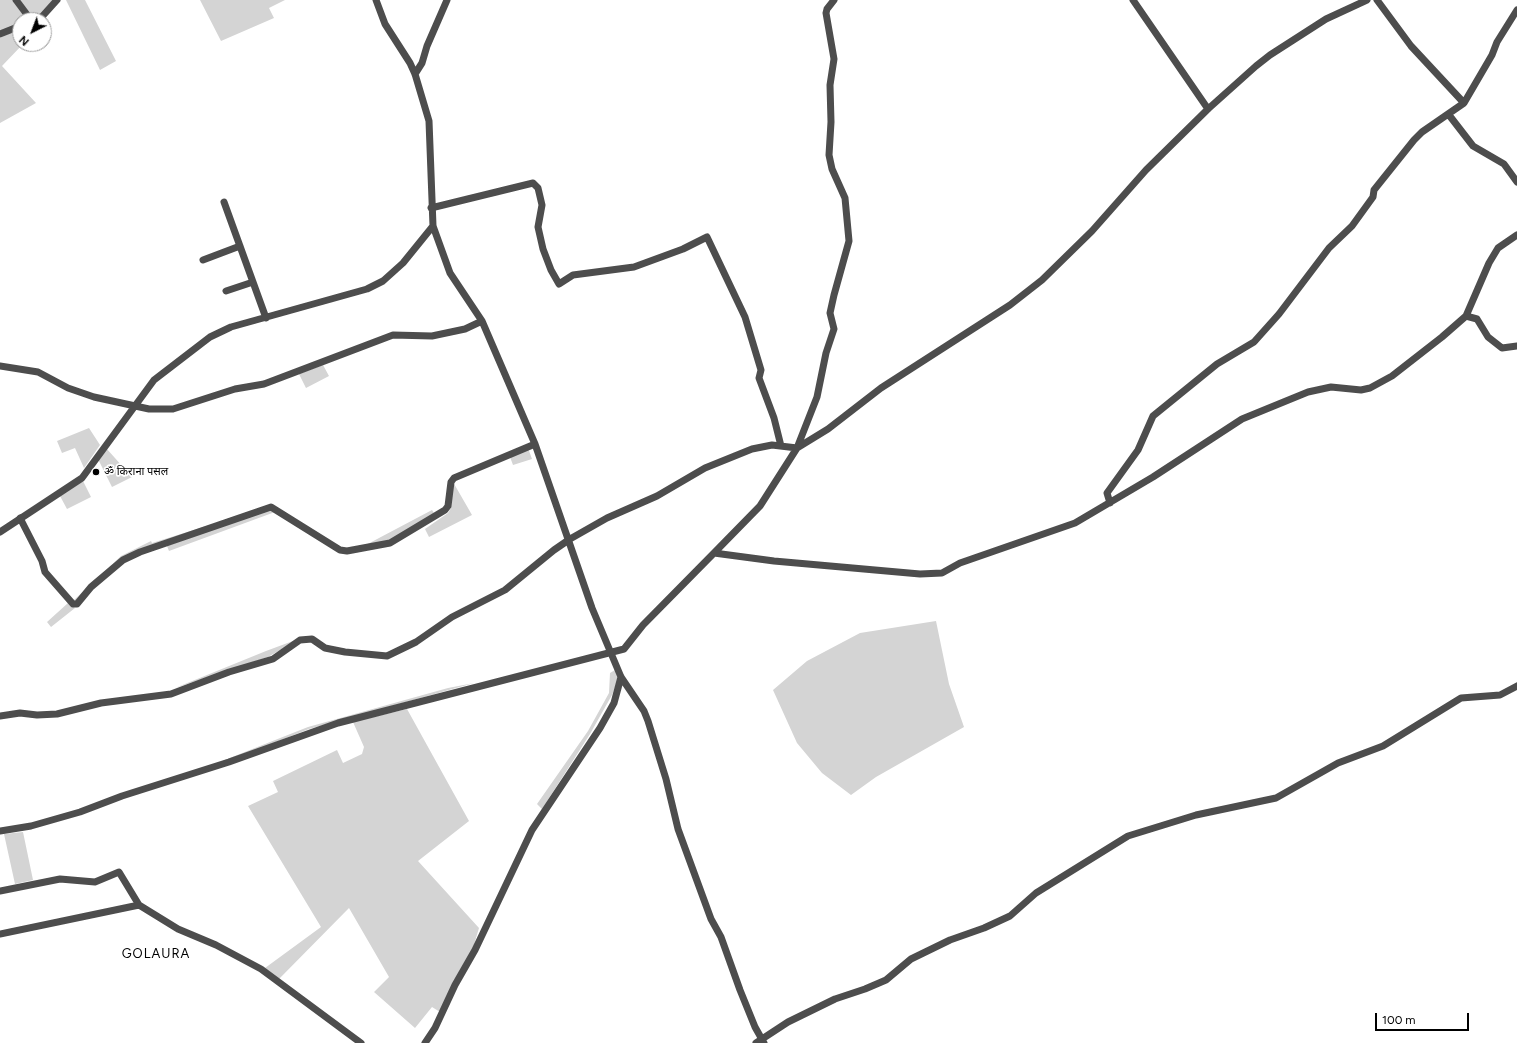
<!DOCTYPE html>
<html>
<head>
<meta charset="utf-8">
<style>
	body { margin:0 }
	#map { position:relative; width:1517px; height:1043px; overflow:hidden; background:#fff; font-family:Figtree,sans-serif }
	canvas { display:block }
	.north { position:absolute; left:12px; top:12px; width:40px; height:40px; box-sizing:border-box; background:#fff; border:1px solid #999; border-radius:50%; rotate:222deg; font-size:11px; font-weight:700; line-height:16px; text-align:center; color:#000 }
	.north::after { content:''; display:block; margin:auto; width:14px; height:18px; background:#000; clip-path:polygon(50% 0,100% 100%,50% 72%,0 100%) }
	.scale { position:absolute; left:1375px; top:1013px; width:94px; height:18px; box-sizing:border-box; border:2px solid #000; border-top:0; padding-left:5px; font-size:12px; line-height:14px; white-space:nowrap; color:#000; -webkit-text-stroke:3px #fff; paint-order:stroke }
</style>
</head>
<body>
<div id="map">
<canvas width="1517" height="1043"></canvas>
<div class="north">N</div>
<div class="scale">100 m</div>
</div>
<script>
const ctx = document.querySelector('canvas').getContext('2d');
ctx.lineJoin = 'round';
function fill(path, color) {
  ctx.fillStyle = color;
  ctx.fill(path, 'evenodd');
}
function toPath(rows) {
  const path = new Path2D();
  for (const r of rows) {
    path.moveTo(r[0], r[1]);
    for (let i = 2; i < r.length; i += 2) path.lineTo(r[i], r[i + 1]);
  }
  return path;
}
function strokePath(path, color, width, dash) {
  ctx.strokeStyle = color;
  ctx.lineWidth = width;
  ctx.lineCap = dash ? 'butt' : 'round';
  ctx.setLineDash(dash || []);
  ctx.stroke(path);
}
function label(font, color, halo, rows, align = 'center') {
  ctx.font = font + ' Figtree,"Noto Sans Devanagari",sans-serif';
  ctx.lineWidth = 3.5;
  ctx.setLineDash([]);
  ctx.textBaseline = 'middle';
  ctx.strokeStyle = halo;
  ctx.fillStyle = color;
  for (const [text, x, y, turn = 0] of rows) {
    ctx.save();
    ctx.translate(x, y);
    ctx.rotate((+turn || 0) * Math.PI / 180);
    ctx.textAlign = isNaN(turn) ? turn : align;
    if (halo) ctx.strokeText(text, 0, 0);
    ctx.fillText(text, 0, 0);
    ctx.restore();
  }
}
fill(toPath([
	[0,0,12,0,27,20,20,20,20,24,0,32],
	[20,0,55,0,38,17,31,18],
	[66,0,85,0,116,61,100,70],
	[200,0,285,0,269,8,274,18,221,41],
	[20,28,20,44,23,44,2,66,36,103,0,123,0,38],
	[323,365,329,376,306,388,299,374],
	[89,428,100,445,84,468,75,448,62,453,57,441],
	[106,448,132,477,112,487,98,459],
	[528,448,532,459,513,465,510,457],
	[83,481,91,497,67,509,60,496],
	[453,482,472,515,429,537,425,529,448,513,451,508],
	[268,510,275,512,169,551,167,546],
	[432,510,434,513,389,542,362,547],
	[216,523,139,550,76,602,74,600,121,556,151,541,152,543],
	[68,603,75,608,51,627,47,622],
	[936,621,949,684,964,727,876,777,851,795,822,773,797,743,773,690,807,661,860,633],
	[301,638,268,657,175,688,266,651],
	[615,670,619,676,612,695,590,734,542,809,537,804,588,731,609,693,610,673],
	[474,683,309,729,235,758,222,761,308,727,448,688],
	[407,709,469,821,418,861,479,928,473,948,440,1012,432,1007,415,1028,374,992,389,977,349,908,279,979,265,968,321,927,248,806,278,792,273,781,337,750,343,763,362,754,364,747,353,722],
	[23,832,33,880,15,884,4,834]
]), '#d4d4d4');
strokePath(toPath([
	[16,0,31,20],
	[376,0,385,24,410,63,415,74,429,121,433,226,450,273,482,321,535,444,592,608,621,677,644,711,648,721,666,779,678,829,711,919,721,937,740,990,755,1027,764,1043],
	[1133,0,1208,109],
	[1377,0,1411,46,1464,103],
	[39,20,57,0],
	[0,34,20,26],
	[415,74,422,63,427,46,447,0],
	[1449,115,1473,146,1504,164,1517,182],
	[224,202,266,318],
	[431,208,533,183,538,188,542,205,538,227,543,249,551,270,559,284,573,275,634,267,683,249,707,237,745,317,761,370,759,378,774,418,781,446],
	[203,260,240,246],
	[226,291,253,282],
	[1466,316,1477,319,1488,337,1502,348,1517,346],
	[0,366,38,372,68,388,94,397,149,409,173,409,235,389,264,384,393,335,432,336,465,329,482,321],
	[1110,503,1107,493,1138,450,1153,416,1217,364,1254,342,1279,314,1329,248,1352,226,1373,197,1374,190,1414,140,1422,132,1464,103,1492,55,1497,42,1517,10],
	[20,518,42,561,45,572,73,604,77,604,91,587,123,560,140,552,271,507,340,550,347,551,390,543,445,510,448,506,451,482,454,478,535,444],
	[0,532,82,478,154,380,210,337,231,327,367,289,383,281,403,263,433,226],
	[714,553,760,506,797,448,817,397,826,353,834,329,830,313,834,295,849,241,845,198,832,169,829,155,831,122,830,85,834,59,826,13,827,9,834,0],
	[0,716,20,713,37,715,57,714,101,703,171,694,229,672,273,659,300,640,312,639,325,648,345,652,387,656,416,642,452,617,505,590,554,550,570,539,607,518,657,496,705,468,752,449,772,445,797,448,828,429,881,388,1010,305,1042,280,1092,231,1146,170,1208,109,1256,66,1270,55,1326,19,1367,0],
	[0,831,31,826,80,812,122,796,229,762,338,723,624,649,643,625,714,553,774,561,920,574,942,573,960,563,1075,523,1153,477,1242,419,1308,392,1331,387,1361,390,1370,388,1392,376,1442,337,1466,316,1489,263,1498,248,1517,235],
	[0,891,60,879,95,882,119,872,139,905,178,929,216,945,261,969,361,1043],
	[0,934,139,905],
	[425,1043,435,1028,455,985,475,950,532,830,600,728,614,703,621,677],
	[756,1043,788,1022,835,999,865,989,886,980,911,959,950,940,984,928,1010,916,1036,893,1128,836,1196,815,1276,798,1338,763,1383,746,1461,698,1500,695,1517,686]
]), '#4d4d4d', 7);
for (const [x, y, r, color] of [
	[96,472,4,"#000"]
]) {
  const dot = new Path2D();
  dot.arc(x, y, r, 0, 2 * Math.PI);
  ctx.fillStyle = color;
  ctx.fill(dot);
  strokePath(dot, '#fff', 1.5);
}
label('11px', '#000', '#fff', [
	["ॐ किराना पसल",104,472]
], 'left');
ctx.letterSpacing = '1px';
label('13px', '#000', '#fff', [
	["GOLAURA",156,954]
]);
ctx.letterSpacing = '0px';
</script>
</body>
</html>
